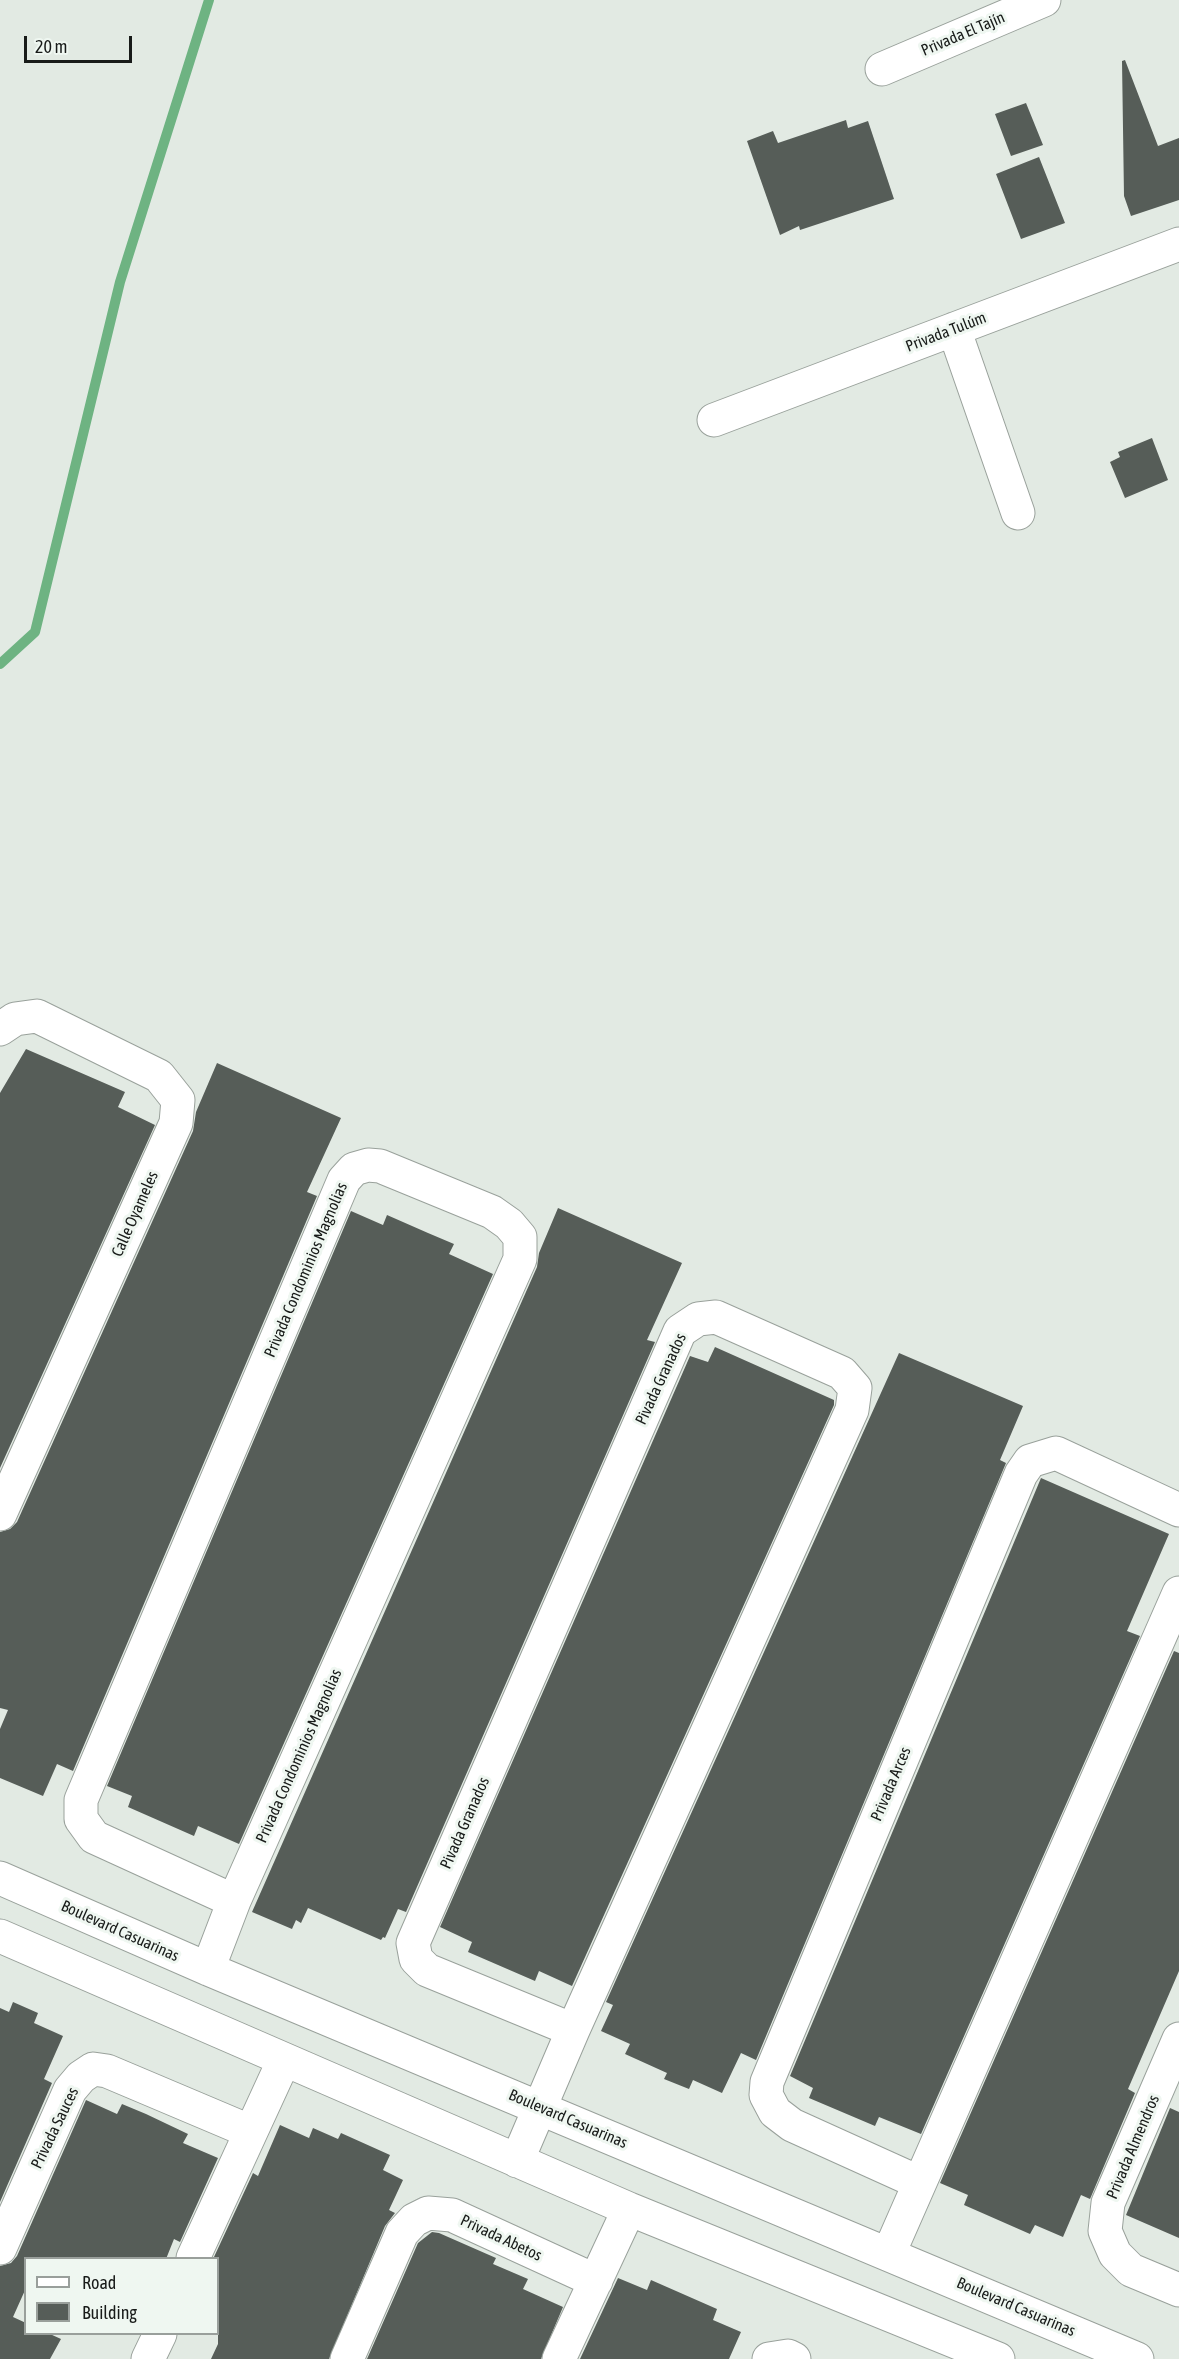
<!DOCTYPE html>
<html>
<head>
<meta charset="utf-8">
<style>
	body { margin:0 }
	#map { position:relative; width:1179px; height:2359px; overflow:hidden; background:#e2eae3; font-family:"Asap Condensed",sans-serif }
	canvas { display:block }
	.legend { position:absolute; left:24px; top:2257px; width:195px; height:78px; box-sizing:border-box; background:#eff7f1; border:2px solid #999f9b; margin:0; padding:8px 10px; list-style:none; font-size:18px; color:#181b19 }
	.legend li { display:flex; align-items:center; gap:12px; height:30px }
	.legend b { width:30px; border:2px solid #999f9b }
	.scale { position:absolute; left:24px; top:36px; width:108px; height:27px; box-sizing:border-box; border:3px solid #181b19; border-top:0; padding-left:8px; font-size:18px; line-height:21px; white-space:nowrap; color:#181b19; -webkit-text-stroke:4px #eff7f1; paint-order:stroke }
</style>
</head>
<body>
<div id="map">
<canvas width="1179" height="2359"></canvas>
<ul class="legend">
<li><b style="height:8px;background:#fff"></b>Road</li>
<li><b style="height:16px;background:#565d58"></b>Building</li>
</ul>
<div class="scale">20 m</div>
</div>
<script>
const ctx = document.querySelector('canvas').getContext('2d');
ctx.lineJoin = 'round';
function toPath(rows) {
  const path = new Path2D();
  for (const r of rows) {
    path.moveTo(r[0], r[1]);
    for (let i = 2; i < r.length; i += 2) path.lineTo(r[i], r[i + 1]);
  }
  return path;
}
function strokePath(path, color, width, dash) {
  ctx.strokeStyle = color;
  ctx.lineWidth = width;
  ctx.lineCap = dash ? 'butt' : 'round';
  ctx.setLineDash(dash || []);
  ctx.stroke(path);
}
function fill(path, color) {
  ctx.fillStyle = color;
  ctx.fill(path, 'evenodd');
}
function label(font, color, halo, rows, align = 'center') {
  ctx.font = font + ' "Asap Condensed",sans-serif';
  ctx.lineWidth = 6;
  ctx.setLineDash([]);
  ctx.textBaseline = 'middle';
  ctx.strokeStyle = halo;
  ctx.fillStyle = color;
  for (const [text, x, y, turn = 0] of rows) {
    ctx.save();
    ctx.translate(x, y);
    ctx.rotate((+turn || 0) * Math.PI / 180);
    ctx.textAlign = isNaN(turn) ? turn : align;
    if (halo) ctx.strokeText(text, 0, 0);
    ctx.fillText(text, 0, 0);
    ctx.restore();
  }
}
strokePath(toPath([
	[0,664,35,632,120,282,209,0]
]), '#6eb382', 10);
fill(toPath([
	[1125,60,1158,146,1179,138,1179,200,1131,216,1124,196,1122,61],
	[1026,103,1043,145,1011,156,995,114],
	[846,120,848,128,868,121,894,199,800,230,799,226,780,235,747,141,773,131,778,143],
	[1039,157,1065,223,1021,239,996,174],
	[1152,438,1168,480,1125,498,1110,462,1120,457,1118,452],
	[26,1049,125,1092,118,1107,155,1125,0,1468,0,1093],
	[217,1063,341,1118,307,1192,317,1196,73,1771,57,1764,43,1796,0,1778,0,1729,8,1710,0,1708,0,1532,10,1529,17,1522,193,1131,196,1112],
	[558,1208,682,1263,647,1340,655,1342,406,1912,398,1909,385,1938,383,1937,381,1940,308,1908,301,1923,296,1920,292,1929,252,1912,537,1267,539,1253],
	[351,1211,383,1225,387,1215,428,1233,454,1244,449,1254,493,1274,239,1844,198,1826,194,1836,128,1807,132,1796,107,1786],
	[715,1347,834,1400,834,1405,572,1986,539,1971,535,1981,468,1952,472,1942,440,1927,690,1356,708,1362],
	[899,1353,1023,1406,1000,1460,1006,1463,756,2060,741,2053,722,2093,693,2080,689,2089,664,2079,667,2073,625,2054,630,2044,601,2031,613,2005,606,2002],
	[1041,1478,1169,1534,1127,1631,1140,1636,921,2134,879,2117,875,2126,809,2098,813,2088,790,2076],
	[1174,1651,1179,1653,1179,1971,1128,2089,1135,2093,1090,2199,1081,2195,1063,2237,1035,2225,1030,2234,964,2205,968,2195,940,2183],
	[13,2002,38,2013,34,2023,63,2036,44,2079,52,2083,0,2202,0,2008,9,2012],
	[86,2100,117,2114,122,2104,146,2114,188,2134,183,2143,218,2158,180,2242,174,2239,166,2259,26,2259,26,2288,13,2317,26,2323,26,2334,50,2334,61,2339,50,2359,0,2359,0,2266,11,2263,17,2256],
	[1170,2108,1179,2112,1179,2238,1126,2215],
	[280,2125,309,2138,313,2128,338,2139,341,2133,390,2155,383,2170,403,2180,389,2210,395,2213,385,2226,329,2359,211,2359,218,2344,218,2259,214,2257,253,2173,258,2176],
	[432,2232,439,2233,496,2258,493,2264,528,2279,523,2289,563,2307,541,2359,367,2359,418,2243],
	[618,2278,647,2290,651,2280,717,2309,713,2320,741,2332,729,2359,580,2359]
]), '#565d58');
const minor = toPath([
	[882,69,1044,0],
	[954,329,1018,513],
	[714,420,1179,244],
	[0,1029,15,1019,37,1016,159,1076,178,1100,176,1123,0,1514],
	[0,1878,208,1969,1137,2359],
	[0,1936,629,2209,998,2359],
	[208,1969,234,1901,520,1259,520,1237,509,1224,492,1212,380,1166,368,1165,354,1169,344,1180,81,1800,81,1819,94,1837,234,1901],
	[1179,2039,1108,2203,1105,2231,1115,2254,1131,2270,1179,2290],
	[517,2161,573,2030,852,1410,855,1388,842,1373,716,1317,698,1319,680,1331,413,1943,416,1959,427,1970,573,2030],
	[918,2182,792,2125,775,2112,766,2095,767,2082,1021,1474,1030,1461,1056,1453,1179,1510],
	[0,2248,70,2090,81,2077,93,2069,107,2071,249,2131],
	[889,2253,1179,1593],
	[193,2258,284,2060],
	[148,2359,160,2334],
	[347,2359,402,2233,414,2220,428,2213,452,2215,596,2281],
	[559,2359,629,2209],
	[769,2359,788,2356,794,2359]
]);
strokePath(minor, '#99a19b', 35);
strokePath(minor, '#fff', 33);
label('16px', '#181b19', '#eff7f1', [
	["Privada El Tajín",963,34,-23],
	["Privada Tulúm",946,332,-21],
	["Calle Oyameles",135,1214,-66],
	["Privada Condominios Magnolias",306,1270,-67],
	["Pivada Granados",661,1379,-65],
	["Privada Condominios Magnolias",299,1756,-66],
	["Privada Arces",891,1784,-67],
	["Pivada Granados",465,1823,-66],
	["Boulevard Casuarinas",120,1931,24],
	["Boulevard Casuarinas",568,2119,23],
	["Privada Sauces",55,2128,-64],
	["Privada Almendros",1133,2147,-67],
	["Privada Abetos",501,2238,25],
	["Boulevard Casuarinas",1016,2307,23]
]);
</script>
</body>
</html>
